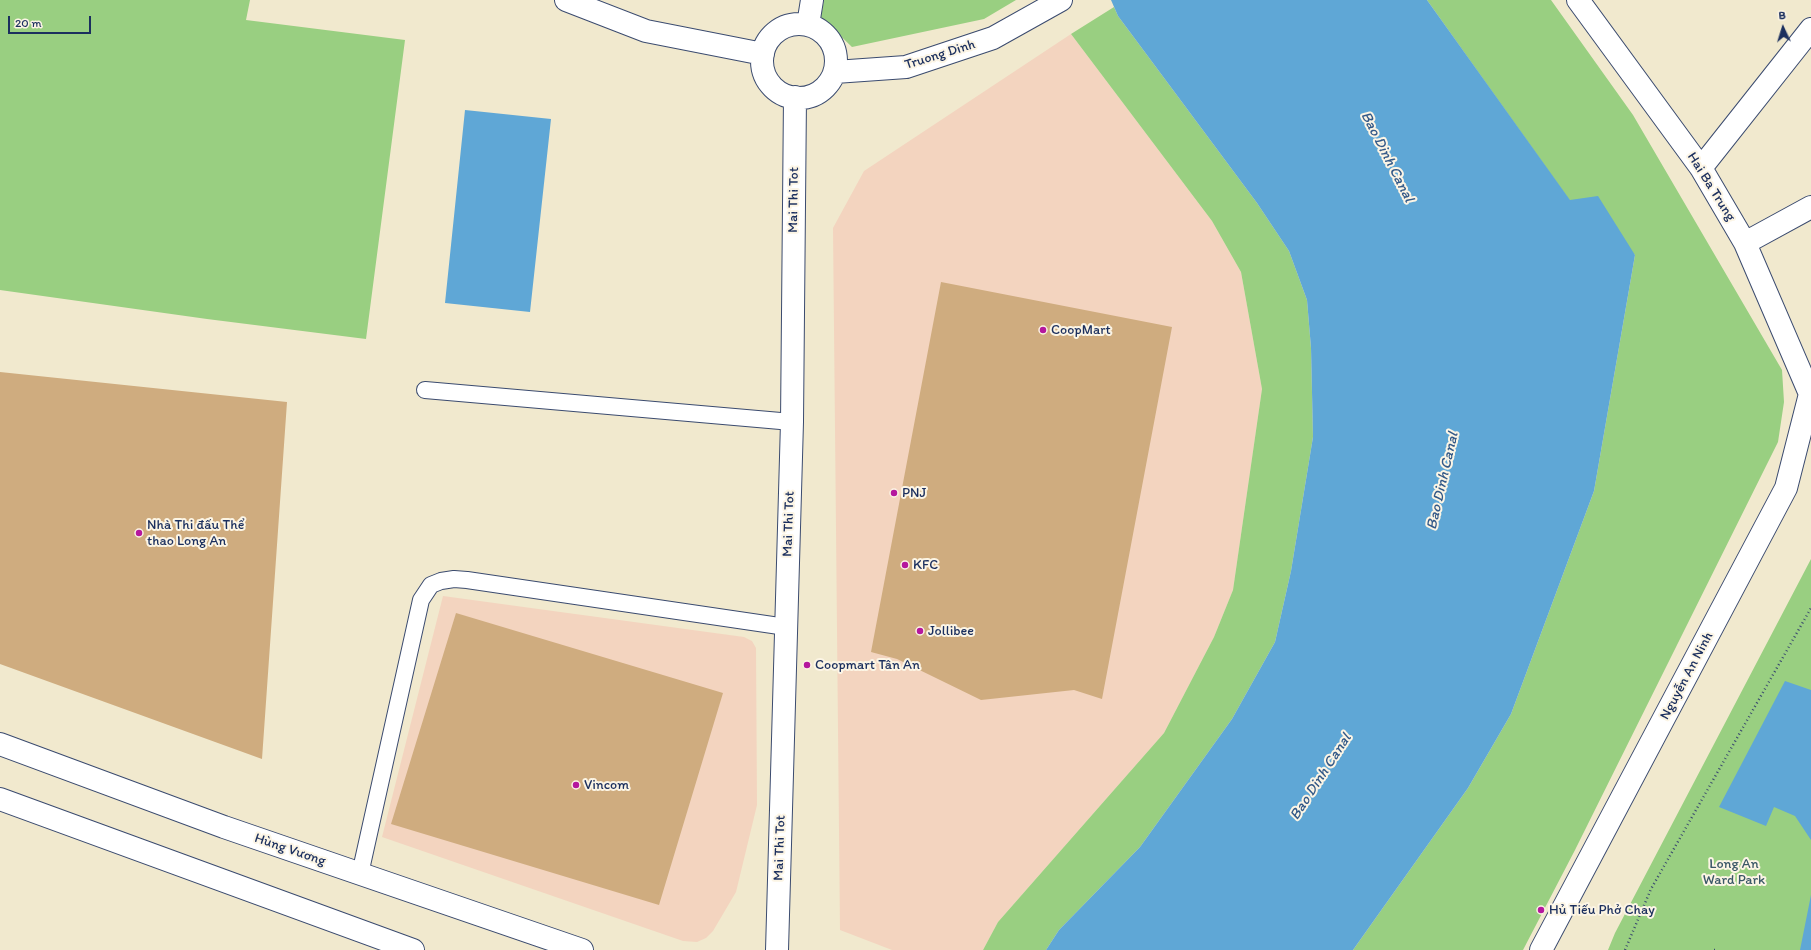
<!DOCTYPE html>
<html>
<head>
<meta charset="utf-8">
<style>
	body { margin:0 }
	#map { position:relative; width:1811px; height:950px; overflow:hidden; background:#f1e9ce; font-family:Itim,sans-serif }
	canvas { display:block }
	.north { position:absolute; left:1763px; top:8px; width:40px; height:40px; -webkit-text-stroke:3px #fcf5e5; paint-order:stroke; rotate:356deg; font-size:11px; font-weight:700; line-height:16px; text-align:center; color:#1b2f5e }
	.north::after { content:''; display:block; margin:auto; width:14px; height:18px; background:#1b2f5e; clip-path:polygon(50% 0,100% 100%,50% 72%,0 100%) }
	.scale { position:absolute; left:8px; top:16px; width:83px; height:18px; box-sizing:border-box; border:2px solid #1b2f5e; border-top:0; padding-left:5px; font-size:12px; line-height:14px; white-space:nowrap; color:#1b2f5e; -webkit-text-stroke:3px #fcf5e5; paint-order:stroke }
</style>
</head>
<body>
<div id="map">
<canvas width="1811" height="950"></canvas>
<div class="north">B</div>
<div class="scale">20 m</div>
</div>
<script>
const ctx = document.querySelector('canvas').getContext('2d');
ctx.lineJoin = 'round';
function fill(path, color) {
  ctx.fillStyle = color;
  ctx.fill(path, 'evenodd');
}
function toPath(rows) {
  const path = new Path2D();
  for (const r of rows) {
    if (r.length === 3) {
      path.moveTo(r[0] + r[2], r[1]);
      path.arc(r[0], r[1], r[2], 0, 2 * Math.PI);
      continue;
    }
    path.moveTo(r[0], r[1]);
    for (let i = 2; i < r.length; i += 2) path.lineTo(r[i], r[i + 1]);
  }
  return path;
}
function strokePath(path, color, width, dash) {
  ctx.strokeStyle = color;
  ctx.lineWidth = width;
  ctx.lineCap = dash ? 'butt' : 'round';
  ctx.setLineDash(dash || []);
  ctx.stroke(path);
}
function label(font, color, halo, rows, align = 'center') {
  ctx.font = font + ' Itim,sans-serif';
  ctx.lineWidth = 4;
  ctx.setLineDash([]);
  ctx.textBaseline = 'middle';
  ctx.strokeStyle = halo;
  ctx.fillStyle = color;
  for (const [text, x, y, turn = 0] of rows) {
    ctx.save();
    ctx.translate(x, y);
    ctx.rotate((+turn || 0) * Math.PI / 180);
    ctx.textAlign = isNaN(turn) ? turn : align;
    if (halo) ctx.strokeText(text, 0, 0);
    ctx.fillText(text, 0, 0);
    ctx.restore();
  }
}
fill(toPath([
	[1071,34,1212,221,1241,272,1262,389,1233,590,1214,637,1164,733,998,922,983,950,892,950,840,930,833,228,864,171],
	[443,596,744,637,752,641,756,648,757,805,736,892,713,931,706,938,697,942,683,941,382,837]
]), '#f3d4bf');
fill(toPath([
	[0,0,250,0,246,20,405,40,366,339,207,319,0,290],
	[824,0,1016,0,984,19,852,47,821,17],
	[1427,0,1551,0,1633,115,1782,370,1784,402,1778,442,1575,850,1523,950,1353,950,1468,788,1511,714,1594,491,1635,255,1570,201],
	[1114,7,1118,16,1257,203,1289,251,1307,300,1311,348,1313,437,1291,571,1275,642,1232,719,1140,847,1059,930,1046,950,983,950,998,922,1164,733,1214,637,1233,590,1262,389,1241,272,1212,221,1071,34],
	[1811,559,1811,950,1608,950,1615,933]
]), '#99cf81');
fill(toPath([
	[1111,0,1427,0,1570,200,1598,196,1635,255,1594,491,1511,714,1468,788,1353,950,1046,950,1059,930,1140,847,1232,719,1275,642,1291,571,1313,437,1311,348,1307,300,1289,251,1257,203,1118,16],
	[465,110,551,119,530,312,445,303],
	[1785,681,1811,690,1811,840,1795,816,1774,807,1766,826,1719,807],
	[1811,895,1811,950,1800,950]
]), '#5fa7d6');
fill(toPath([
	[941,282,1172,327,1102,699,1074,690,981,700,897,659,871,652],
	[0,372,287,402,262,759,0,664],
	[456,613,723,693,659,905,391,824]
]), '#cfac7f');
const lane = toPath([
	[425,390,792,422],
	[360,874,421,600,431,585,441,581,454,579,467,580,786,627]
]);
const secondary = toPath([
	[566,0,646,31,763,54],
	[1578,0,1701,168,1745,243,1810,394],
	[799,61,37],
	[808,25,812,0],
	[835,72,906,67,993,38,1061,0],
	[1701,168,1811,29],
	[1745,243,1811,207],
	[0,744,224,827,582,950],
	[0,799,413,950],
	[777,950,792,422,795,97],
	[1541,950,1786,488,1810,394,1811,394]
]);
strokePath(lane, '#3b4b6f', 18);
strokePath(secondary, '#3b4b6f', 24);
strokePath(toPath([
	[1625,950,1651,889,1811,608],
	[1714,950,1716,950]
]), '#3b4b6f', 2.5, [1, 3]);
strokePath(lane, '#fff', 16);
strokePath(secondary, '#fff', 22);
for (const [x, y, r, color] of [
	[1043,330,4,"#b5179e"],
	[894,493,4,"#b5179e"],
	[139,533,4,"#b5179e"],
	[905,565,4,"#b5179e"],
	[920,631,4,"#b5179e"],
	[807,665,4,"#b5179e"],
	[576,785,4,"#b5179e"],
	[1541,910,4,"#b5179e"]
]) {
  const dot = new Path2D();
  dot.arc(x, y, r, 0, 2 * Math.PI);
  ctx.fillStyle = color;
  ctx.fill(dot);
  strokePath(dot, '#fcf5e5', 1.5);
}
label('14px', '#1b2f5e', '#fcf5e5', [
	["Truong Dinh",940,55,-17],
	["Hai Ba Trung",1711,187,58],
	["Mai Thi Tot",794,200,-89],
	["Mai Thi Tot",789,524,-88],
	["Nguyễn An Ninh",1687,676,-62],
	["Mai Thi Tot",780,848,-88],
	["Hùng Vương",290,850,19]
]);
label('14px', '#1b2f5e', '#fcf5e5', [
	["CoopMart",1051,330],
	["PNJ",902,493],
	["Nhà Thi đấu Thể",147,525],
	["thao Long An",147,541],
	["KFC",913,565],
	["Jollibee",928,631],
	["Coopmart Tân An",815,665],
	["Vincom",584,785],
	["Hủ Tiếu Phở Chay",1549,910]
], 'left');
label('14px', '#3a5767', '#fcf5e5', [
	["Long An",1734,864],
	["Ward Park",1734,880]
]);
label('italic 15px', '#335988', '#fcf5e5', [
	["Bao Dinh Canal",1387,157,63],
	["Bao Dinh Canal",1443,481,-77],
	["Bao Dinh Canal",1321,777,-57]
]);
</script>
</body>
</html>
